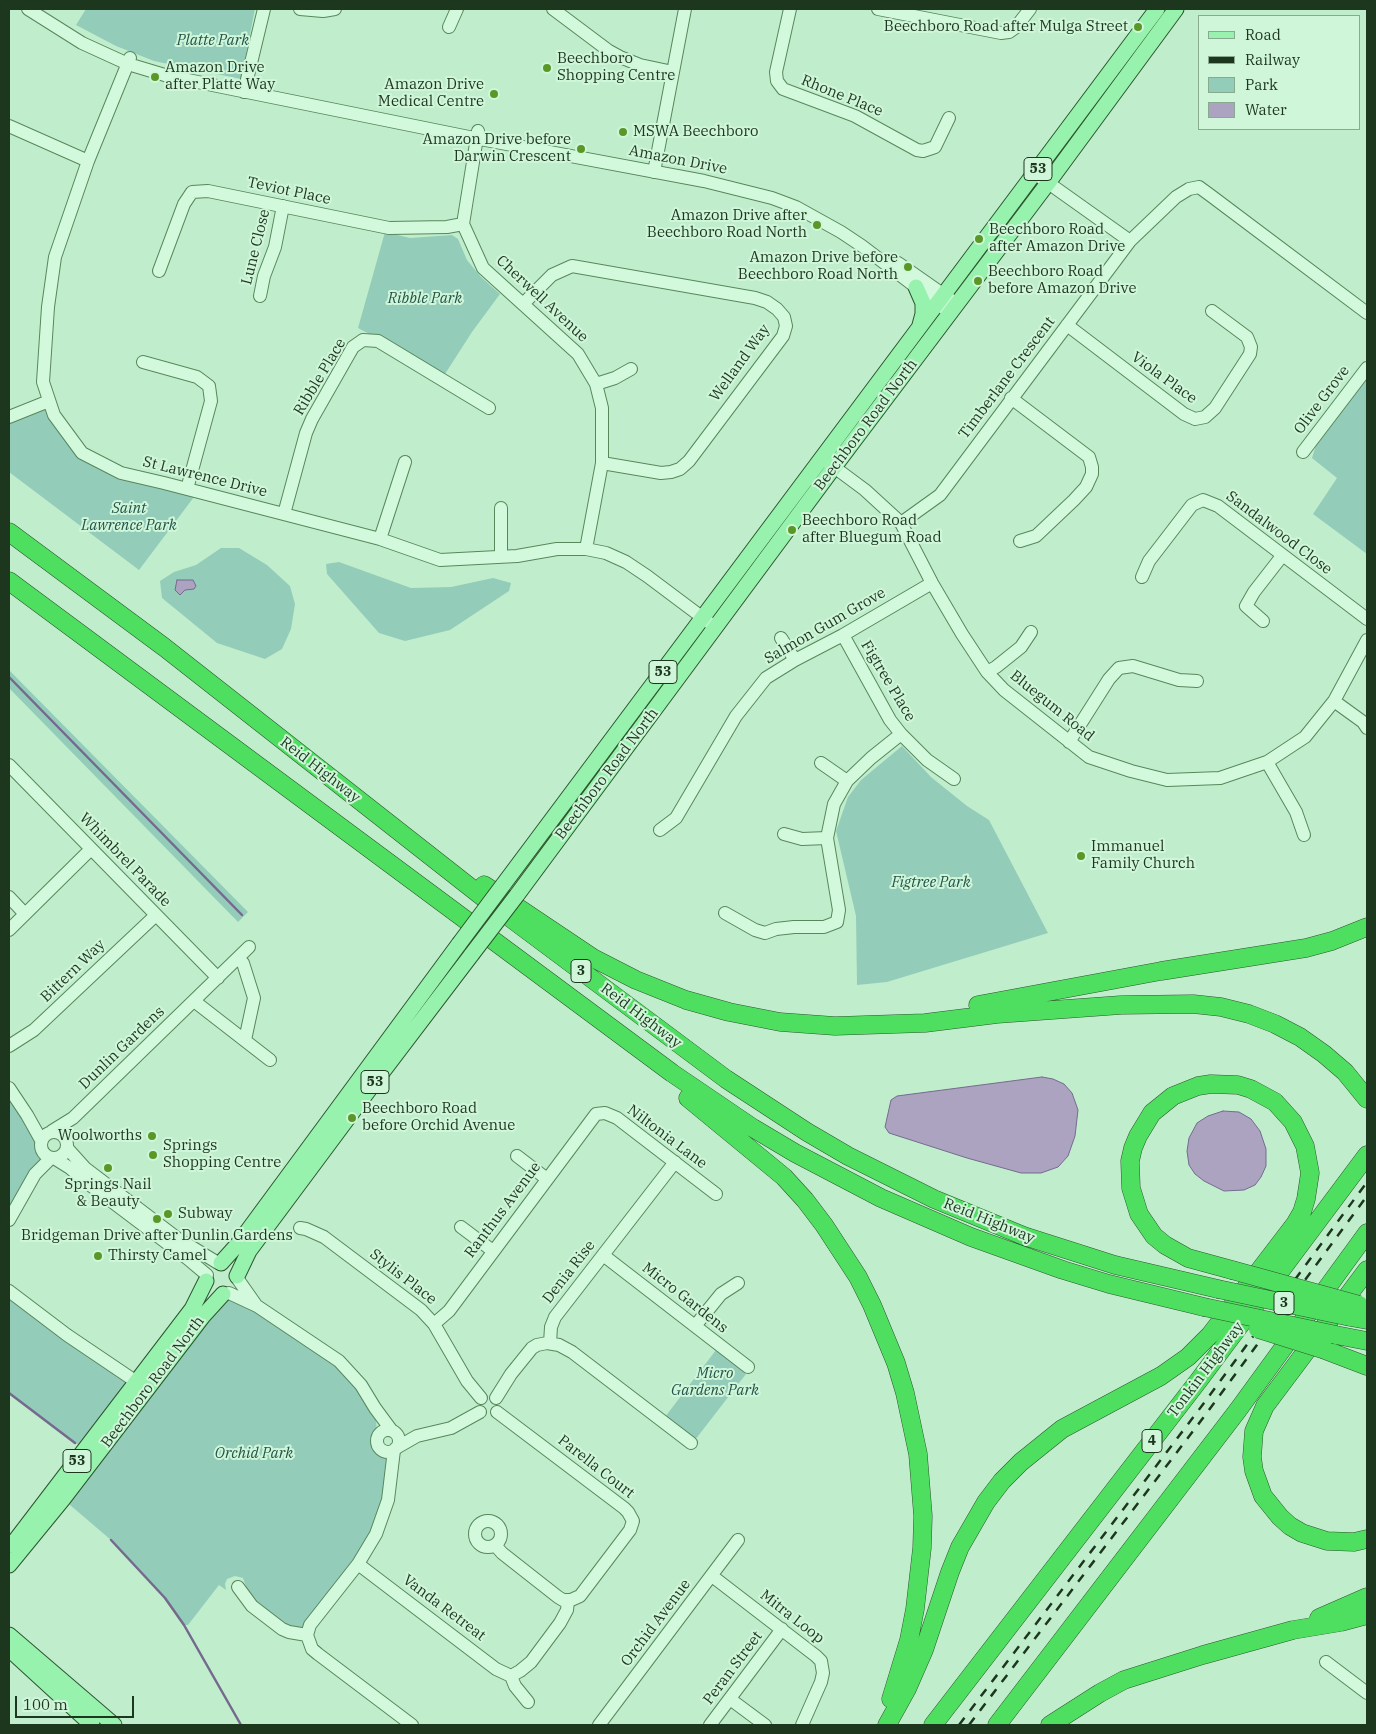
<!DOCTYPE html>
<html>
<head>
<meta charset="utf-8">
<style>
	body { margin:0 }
	#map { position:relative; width:1376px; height:1734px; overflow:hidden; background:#c0eecc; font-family:"IBM Plex Serif",serif }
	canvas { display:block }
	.frame { position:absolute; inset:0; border:10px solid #1d371e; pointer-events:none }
	.legend { position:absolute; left:1198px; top:15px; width:162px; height:115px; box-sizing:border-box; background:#d0f6da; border:1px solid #88aa8f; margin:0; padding:6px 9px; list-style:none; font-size:15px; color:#1d371e }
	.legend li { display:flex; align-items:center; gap:10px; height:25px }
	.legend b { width:25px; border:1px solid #88aa8f }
	.scale { position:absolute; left:15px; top:1696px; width:119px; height:22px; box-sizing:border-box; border:2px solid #1d371e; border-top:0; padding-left:6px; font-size:15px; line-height:18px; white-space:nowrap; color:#1d371e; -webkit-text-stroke:4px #d0f6da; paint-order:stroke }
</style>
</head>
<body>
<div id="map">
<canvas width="1376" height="1734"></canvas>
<div class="frame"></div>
<ul class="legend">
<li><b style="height:6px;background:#97f2ae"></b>Road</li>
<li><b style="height:6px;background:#1d371e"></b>Railway</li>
<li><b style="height:14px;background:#94ccba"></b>Park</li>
<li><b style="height:14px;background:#aba3c0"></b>Water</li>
</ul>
<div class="scale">100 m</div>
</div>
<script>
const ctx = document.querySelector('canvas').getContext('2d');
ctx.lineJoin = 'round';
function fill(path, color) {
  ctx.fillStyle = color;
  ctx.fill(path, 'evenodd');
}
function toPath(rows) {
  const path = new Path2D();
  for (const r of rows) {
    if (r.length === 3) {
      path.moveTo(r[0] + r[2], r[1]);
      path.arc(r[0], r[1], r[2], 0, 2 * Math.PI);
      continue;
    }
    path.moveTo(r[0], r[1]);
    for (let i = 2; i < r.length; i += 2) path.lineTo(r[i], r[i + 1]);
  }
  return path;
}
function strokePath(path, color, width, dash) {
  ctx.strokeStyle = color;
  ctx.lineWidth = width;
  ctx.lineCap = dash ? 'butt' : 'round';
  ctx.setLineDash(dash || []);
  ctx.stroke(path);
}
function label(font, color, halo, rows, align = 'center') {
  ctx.font = font + ' "IBM Plex Serif",serif';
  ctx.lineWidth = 4;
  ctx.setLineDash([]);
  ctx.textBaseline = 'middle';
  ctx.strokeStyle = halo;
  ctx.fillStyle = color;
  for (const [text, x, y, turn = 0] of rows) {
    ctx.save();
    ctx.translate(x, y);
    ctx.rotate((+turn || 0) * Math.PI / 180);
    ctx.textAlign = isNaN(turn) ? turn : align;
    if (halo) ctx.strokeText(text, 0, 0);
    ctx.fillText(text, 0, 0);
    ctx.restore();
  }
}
fill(toPath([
	[86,9,255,9,241,79,154,61,116,46,76,25],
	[385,232,410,238,452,235,458,239,467,260,481,277,500,294,472,332,445,374,358,328],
	[1367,377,1367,554,1313,514,1337,478,1312,458,1317,442],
	[44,408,66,440,88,462,194,497,139,570,9,472,9,422],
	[221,548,239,548,267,565,290,586,295,604,291,629,282,649,265,659,217,643,162,598,160,581,174,572,196,565],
	[339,562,411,588,451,587,493,578,511,583,509,591,450,630,405,641,379,633,327,574,326,564],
	[9,670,248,912,238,922,9,688],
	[902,746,931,777,967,806,989,820,1048,933,887,982,857,985,856,916,836,831,848,797,861,780],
	[9,1093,41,1145,43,1152,35,1174,9,1220],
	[9,1291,136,1382,85,1450,9,1393],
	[229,1293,339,1361,375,1408,378,1444,382,1449,391,1471,381,1522,310,1625,296,1634,251,1601,243,1578,235,1576,227,1579,225,1584,226,1590,219,1585,188,1625,184,1625,165,1598,111,1540,63,1499],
	[716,1350,746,1374,695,1440,665,1417]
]), '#94ccba');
const water = toPath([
	[177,580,193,580,196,586,194,589,185,590,180,595,175,590,177,580],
	[1042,1077,1053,1079,1064,1084,1072,1093,1078,1110,1075,1136,1068,1156,1058,1167,1041,1173,1021,1173,967,1158,889,1133,885,1127,891,1100,897,1096,1042,1077],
	[1223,1111,1239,1112,1251,1119,1260,1131,1266,1149,1266,1166,1261,1177,1255,1185,1244,1190,1224,1191,1204,1181,1195,1174,1189,1165,1187,1151,1189,1138,1197,1123,1208,1116,1223,1111]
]);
fill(water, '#aba3c0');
strokePath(water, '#756a8e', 1);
strokePath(toPath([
	[9,677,242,915],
	[9,1393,75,1443],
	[111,1540,165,1598,184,1625,241,1725]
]), '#756a8e', 2.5);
const minor = toPath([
	[28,9,82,43,128,64,168,76,464,136,704,181,772,198,796,207,841,232,862,246,950,313],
	[300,9,323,11,335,9],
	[553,9,609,51,620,57,640,65,673,72],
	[790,9,776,72,777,81,783,89,855,116,917,150,923,151,935,147,949,118],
	[878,9,1001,33,1009,32,1016,27,1030,9],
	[449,27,457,9],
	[130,58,88,161,55,257,48,307,43,382,54,415,82,453,121,473,164,483,380,539,440,560,517,556,557,549,586,549,606,553,626,562,647,576,715,627],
	[244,92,264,9],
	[9,126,88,161],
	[478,131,463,224,483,268,578,354,596,384,602,408,602,463,586,549],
	[654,172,685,9],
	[1040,177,1130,241],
	[898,263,951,300],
	[159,271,184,204,192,192,208,191,389,228,447,227,463,224],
	[260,296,264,276,275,247,283,206],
	[523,304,552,275,572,266,755,298,767,302,777,309,784,317,786,326,783,336,689,461,680,469,671,472,661,473,602,463],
	[1067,325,1184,414,1195,419,1205,417,1215,408,1250,354,1251,347,1247,337,1212,311],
	[143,362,197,377,209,386,211,401,187,489],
	[596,384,615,378,631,369],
	[1011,398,1089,457,1092,467,1092,474,1086,487,1074,500,1036,536,1020,541],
	[9,417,49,401],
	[1303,452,1367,368],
	[826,461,865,490,901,523,932,583,962,634,987,672,1004,690,1089,757,1131,771,1167,780,1220,778,1267,762,1305,737,1334,701,1367,640],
	[501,508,501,557],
	[284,514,306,433,312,419,353,347,363,340,378,341,489,408],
	[901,523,940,495,1130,241,1176,197,1189,189,1199,187,1210,195,1367,313],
	[380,539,405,462],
	[1142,577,1149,561,1192,505,1203,500,1218,506,1367,619],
	[1263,621,1246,606,1254,592,1282,556],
	[843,635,890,720,901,734,927,760,954,779],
	[781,638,795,660],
	[987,672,996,667,1021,647,1031,632],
	[1334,701,1363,722,1367,728],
	[1069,742,1109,679,1119,668,1133,666,1179,680,1197,681],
	[1267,762,1296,812,1304,835],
	[821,763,847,781],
	[9,765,218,978],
	[660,830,676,818,736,716,766,678,795,660,843,635,932,583],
	[784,834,802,839,827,838],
	[9,897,25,914],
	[725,913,755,930,765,933,776,929,794,927,824,927,837,922,839,910,827,838,834,804,847,781,871,758,901,734],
	[9,930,91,849],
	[237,959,243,963,254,998,245,1040],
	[194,1001,270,1060],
	[9,1046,34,1030,156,915],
	[9,1088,27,1115,41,1140],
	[52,1131,73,1118,249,947],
	[54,1145,13],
	[67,1148,85,1168,177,1238,218,1263],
	[517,1156,547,1179],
	[54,1158,70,1168,86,1182,188,1259,207,1275],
	[9,1220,35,1174,51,1158],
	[461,1227,493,1251],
	[300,1228,306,1229,324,1237,421,1310,434,1324,467,1381,481,1398],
	[603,1255,748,1367],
	[237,1278,256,1305],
	[9,1291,67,1335,144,1387],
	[229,1293,257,1306,339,1361,361,1385,375,1408,392,1431],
	[434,1324,449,1311,596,1114,605,1113,617,1118,716,1194],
	[695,1326,721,1294,738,1283],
	[550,1343,551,1327,555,1317,675,1162],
	[496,1398,511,1374,532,1348,537,1345,547,1343,559,1345,572,1352,691,1443],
	[388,1441,11],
	[396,1448,417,1436,451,1428,480,1412],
	[394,1450,388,1500,376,1534,358,1564,310,1625,307,1635,312,1649,318,1654,412,1725],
	[488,1534,13],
	[495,1545,502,1553,558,1597,563,1600,571,1600,580,1596,630,1530,633,1521,628,1512,624,1508,497,1412],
	[358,1564,496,1669,511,1676,520,1671,531,1662,560,1623,567,1610,568,1601],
	[712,1576,816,1656,821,1661,823,1673,821,1682,802,1725],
	[238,1587,252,1606,282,1629,289,1632,307,1635],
	[1326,1662,1367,1693],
	[511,1676,515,1686,528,1702],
	[730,1699,765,1725],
	[599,1725,738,1540],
	[710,1725,782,1629]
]);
const major = toPath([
	[916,287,923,303,923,314,920,325],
	[503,885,1157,9],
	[517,895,834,467,1048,183,1176,9],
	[221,1263,238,1244,459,944],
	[237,1276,249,1251,371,1087,472,954],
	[12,1545,192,1309,206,1281],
	[9,1565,63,1499,203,1316,223,1294],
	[9,1635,114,1725],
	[9,1649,92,1725]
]);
const highway = toPath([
	[9,532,164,647,489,902,726,1079,807,1132,848,1156,934,1199,1024,1236,1115,1265,1218,1289],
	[9,581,672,1073,753,1128,795,1153,881,1198,971,1237,1063,1270,1109,1284,1204,1307],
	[484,885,593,958,636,980,686,1000,729,1012,780,1022,835,1026,925,1023,997,1014,1121,1005,1193,1004,1221,1007,1249,1014,1275,1024,1300,1037,1324,1054,1345,1072,1367,1099],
	[978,1005,1161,971,1306,948,1332,941,1367,927],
	[688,1098,784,1177,805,1200,824,1225,858,1277,872,1305,896,1363,905,1393,918,1454,923,1516,922,1548,915,1609,909,1640,891,1699],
	[1367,1270,1265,1406,1254,1431,1252,1457,1254,1471,1263,1496,1280,1517,1290,1526,1302,1533,1327,1541,1354,1542,1367,1539],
	[1350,1317,1367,1320],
	[1336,1335,1367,1341],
	[1325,1350,1367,1366],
	[1319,1618,1367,1597],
	[887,1725,907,1689,924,1650,950,1572,960,1547,986,1502,1002,1481,1021,1462,1062,1429,1161,1376,1188,1357,1210,1335,1295,1224,1302,1212,1306,1199,1310,1173,1305,1146,1293,1122,1275,1102,1251,1089,1238,1085,1211,1084,1198,1086,1173,1096,1152,1113,1138,1136,1133,1148,1130,1161,1131,1188,1139,1214,1154,1236,1165,1245,1188,1258,1232,1270],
	[933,1725,1199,1380,1367,1155],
	[997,1725,1238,1410,1367,1233],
	[1050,1725,1100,1693,1124,1680,1203,1655,1293,1630,1341,1622,1367,1615]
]);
strokePath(minor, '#58875c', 14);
strokePath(major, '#2d552e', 17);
strokePath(highway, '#2d552e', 19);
strokePath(minor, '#d3f9dd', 12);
strokePath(major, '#97f2ae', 15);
strokePath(highway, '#4fdf60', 18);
strokePath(toPath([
	[959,1725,1198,1411,1367,1182],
	[969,1725,1203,1418,1367,1196]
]), '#1d371e', 2.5, [9, 9]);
const majorBridge = toPath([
	[459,944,503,885],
	[472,954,517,895]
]);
const highwayBridge = toPath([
	[1232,1270,1359,1305],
	[1218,1289,1350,1317],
	[1204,1307,1336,1335],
	[1258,1329,1325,1350]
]);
strokePath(majorBridge, '#2d552e', 17, []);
strokePath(highwayBridge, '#2d552e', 19, []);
strokePath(majorBridge, '#97f2ae', 15);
strokePath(highwayBridge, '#4fdf60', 18);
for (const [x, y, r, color] of [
	[1138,27,5,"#599727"],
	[547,68,5,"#599727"],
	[155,77,5,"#599727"],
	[494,94,5,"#599727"],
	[623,132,5,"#599727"],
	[581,149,5,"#599727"],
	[817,225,5,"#599727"],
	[979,239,5,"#599727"],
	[908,267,5,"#599727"],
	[978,281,5,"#599727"],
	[792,530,5,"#599727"],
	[1081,856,5,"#599727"],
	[352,1118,5,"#599727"],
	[152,1136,5,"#599727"],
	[153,1155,5,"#599727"],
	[108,1168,5,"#599727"],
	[168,1214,5,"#599727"],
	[157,1219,5,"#599727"],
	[98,1256,5,"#599727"]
]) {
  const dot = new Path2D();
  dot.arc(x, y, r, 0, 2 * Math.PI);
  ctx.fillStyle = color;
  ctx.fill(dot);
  strokePath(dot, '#d0f6da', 2);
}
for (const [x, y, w] of [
	[1038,169,28],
	[663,672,28],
	[581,971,20],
	[375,1082,28],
	[1284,1303,20],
	[1152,1441,20],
	[77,1461,28]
]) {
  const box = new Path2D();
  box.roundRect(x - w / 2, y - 11.5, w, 23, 4);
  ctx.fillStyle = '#d0f6da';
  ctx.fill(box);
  strokePath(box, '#1d371e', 1);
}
label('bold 14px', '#1d371e', null, [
	["53",1038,169],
	["53",663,672],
	["3",581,971],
	["53",375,1082],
	["3",1284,1303],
	["4",1152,1441],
	["53",77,1461]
]);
label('15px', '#1d371e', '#d0f6da', [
	["Beechboro Road after Mulga Street",1128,27,"right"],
	["Beechboro",557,59],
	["Shopping Centre",557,76],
	["Amazon Drive",165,68],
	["after Platte Way",165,85],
	["Amazon Drive",484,85,"right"],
	["Medical Centre",484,102,"right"],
	["MSWA Beechboro",633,132],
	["Amazon Drive before",571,140,"right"],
	["Darwin Crescent",571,157,"right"],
	["Amazon Drive after",807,216,"right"],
	["Beechboro Road North",807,233,"right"],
	["Beechboro Road",989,230],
	["after Amazon Drive",989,247],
	["Amazon Drive before",898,258,"right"],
	["Beechboro Road North",898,275,"right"],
	["Beechboro Road",988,272],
	["before Amazon Drive",988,289],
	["Beechboro Road",802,521],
	["after Bluegum Road",802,538],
	["Immanuel",1091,847],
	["Family Church",1091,864],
	["Beechboro Road",362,1109],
	["before Orchid Avenue",362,1126],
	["Woolworths",142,1136,"right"],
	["Springs",163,1146],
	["Shopping Centre",163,1163],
	["Springs Nail",108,1185,"center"],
	["& Beauty",108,1202,"center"],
	["Subway",178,1214],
	["Bridgeman Drive after Dunlin Gardens",157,1236,"center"],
	["Thirsty Camel",108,1256]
], 'left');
label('italic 15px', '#23544a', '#d0f6da', [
	["Platte Park",213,41],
	["Ribble Park",425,299],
	["Saint",129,509],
	["Lawrence Park",129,526],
	["Figtree Park",931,883],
	["Micro",715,1374],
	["Gardens Park",715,1391],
	["Orchid Park",254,1454]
]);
label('15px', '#1d371e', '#d0f6da', [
	["Rhone Place",842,96,22],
	["Amazon Drive",678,160,11],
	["Teviot Place",289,191,12],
	["Lune Close",256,247,-76],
	["Cherwell Avenue",542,299,43],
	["Welland Way",740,363,-54],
	["Ribble Place",320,377,-59],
	["Timberlane Crescent",1007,378,-53],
	["Viola Place",1164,378,36],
	["Olive Grove",1322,400,-53],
	["Beechboro Road North",866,425,-53],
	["St Lawrence Drive",205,477,14],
	["Sandalwood Close",1279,533,37],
	["Salmon Gum Grove",825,626,-30],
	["Figtree Place",888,681,59],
	["Bluegum Road",1052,706,39],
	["Reid Highway",320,770,38],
	["Beechboro Road North",607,774,-53],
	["Whimbrel Parade",125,860,46],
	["Bittern Way",73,971,-44],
	["Reid Highway",641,1016,37],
	["Dunlin Gardens",122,1048,-44],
	["Niltonia Lane",667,1137,37],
	["Ranthus Avenue",503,1210,-53],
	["Reid Highway",989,1221,22],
	["Denia Rise",569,1272,-52],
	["Stylis Place",403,1277,38],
	["Micro Gardens",685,1298,38],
	["Tonkin Highway",1206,1370,-53],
	["Beechboro Road North",153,1382,-53],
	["Parella Court",596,1467,38],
	["Vanda Retreat",444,1608,37],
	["Mitra Loop",792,1617,38],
	["Orchid Avenue",656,1623,-53],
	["Peran Street",733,1668,-53]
]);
</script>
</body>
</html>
